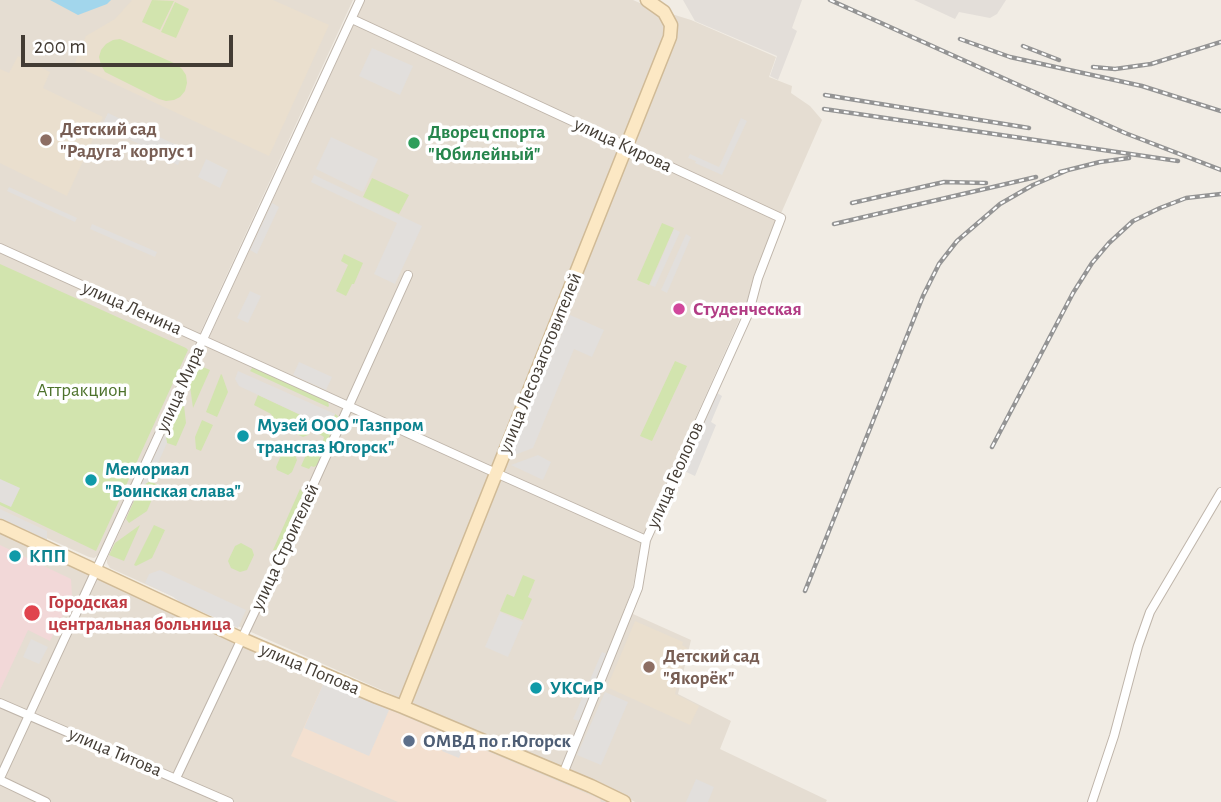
<!DOCTYPE html>
<html>
<head>
<meta charset="utf-8">
<style>
	body { margin:0 }
	#map { position:relative; width:1221px; height:802px; overflow:hidden; background:#f1ece4; font-family:"Alegreya Sans",sans-serif }
	canvas { display:block }
	.scale { position:absolute; left:21px; top:35px; width:212px; height:32px; box-sizing:border-box; border:4px solid #433c34; border-top:0; padding-left:9px; font-size:21px; line-height:24px; white-space:nowrap; color:#433c34; -webkit-text-stroke:5px #fff; paint-order:stroke }
</style>
</head>
<body>
<div id="map">
<canvas width="1221" height="802"></canvas>
<div class="scale">200 m</div>
</div>
<script>
const ctx = document.querySelector('canvas').getContext('2d');
ctx.lineJoin = 'round';
function fill(path, color) {
  ctx.fillStyle = color;
  ctx.fill(path, 'evenodd');
}
function toPath(rows) {
  const path = new Path2D();
  for (const r of rows) {
    path.moveTo(r[0], r[1]);
    for (let i = 2; i < r.length; i += 2) path.lineTo(r[i], r[i + 1]);
  }
  return path;
}
function strokePath(path, color, width, dash) {
  ctx.strokeStyle = color;
  ctx.lineWidth = width;
  ctx.lineCap = dash ? 'butt' : 'round';
  ctx.setLineDash(dash || []);
  ctx.stroke(path);
}
function label(font, color, halo, rows, align = 'center') {
  ctx.font = font + ' "Alegreya Sans",sans-serif';
  ctx.lineWidth = 7;
  ctx.setLineDash([]);
  ctx.textBaseline = 'middle';
  ctx.strokeStyle = halo;
  ctx.fillStyle = color;
  for (const [text, x, y, turn = 0] of rows) {
    ctx.save();
    ctx.translate(x, y);
    ctx.rotate((+turn || 0) * Math.PI / 180);
    ctx.textAlign = isNaN(turn) ? turn : align;
    if (halo) ctx.strokeText(text, 0, 0);
    ctx.fillText(text, 0, 0);
    ctx.restore();
  }
}
fill(toPath([
	[0,0,353,0,98,555,94,558,89,557,0,517],
	[365,0,633,0,649,7,691,20,776,57,769,77,792,86,791,93,810,106,822,120,754,275,746,305,644,533,632,590,624,610,691,640,678,694,731,721,720,749,827,800,826,802,635,802,608,786,393,695,251,632,110,568,107,563,107,559],
	[0,533,243,647,614,802,0,802]
]), '#e5ddd2');
fill(toPath([
	[324,682,600,799,601,802,398,802,291,756]
]), '#f3e0d0');
fill(toPath([
	[683,0,802,0,792,28,797,31,778,80,770,76,777,56,695,21],
	[914,0,1006,0,997,14,990,18,959,12,955,19]
]), '#e3ded9');
fill(toPath([
	[132,0,273,0,329,25,269,156,74,65,86,36,115,19],
	[18,56,50,72,43,88,103,117,67,196,0,163,0,69,9,73],
	[635,621,683,642,682,645,687,648,675,694,699,706,690,725,607,687]
]), '#eadfce');
fill(toPath([
	[0,545,71,579,72,597,50,641,28,630,0,690]
]), '#f2d8d8');
fill(toPath([
	[152,0,174,1,160,30,142,22],
	[175,2,189,9,176,38,161,32],
	[120,39,176,64,182,69,186,75,187,83,185,91,180,97,174,100,166,101,159,99,105,72,101,65,99,57,101,50,106,44,113,40],
	[372,178,409,195,399,214,363,197],
	[662,223,674,228,649,285,637,280],
	[344,254,363,263,354,284,352,284,346,296,336,291,348,265,341,261],
	[0,264,186,348,188,350,96,551,0,505],
	[675,361,687,366,652,441,640,436],
	[196,364,210,370,193,408,189,379],
	[253,367,328,401,329,406,328,407,250,371],
	[221,374,222,375,228,392,217,417,206,412],
	[258,395,328,428,335,414,339,417,326,446,322,444,324,437,311,429,308,435,303,437,275,424,271,414,254,405],
	[179,402,184,405,186,423,176,446,167,443,165,433],
	[202,420,213,425,201,451,196,449,195,437],
	[312,442,325,447,317,465,314,467,311,466,309,469,301,466],
	[290,452,295,455,297,460,292,472,288,475,277,470,276,467,282,453,288,456],
	[150,481,158,485,147,511,129,523,126,519,140,487],
	[300,489,304,494,280,547,278,550,273,550],
	[140,525,124,561,109,555,115,543],
	[154,525,165,530,152,558,136,566,134,565],
	[241,543,252,549,254,555,247,570,240,572,231,568,228,561,235,546],
	[523,575,535,580,528,597,532,599,523,620,500,611,507,594,514,597]
]), '#d2e4ae');
fill(toPath([
	[372,48,413,66,400,95,359,76],
	[108,113,185,149,178,165,143,149,144,146,101,127],
	[741,118,747,121,722,175,695,163,696,161,688,158,690,154,719,167],
	[331,137,378,159,363,192,316,169],
	[206,159,228,170,220,188,198,177],
	[314,175,422,226,395,284,374,274,397,223,311,182],
	[9,187,77,218,75,222,7,191],
	[272,203,279,207,257,254,250,250],
	[92,224,157,252,155,257,90,229],
	[674,229,680,232,655,287,650,285],
	[686,234,691,237,667,293,661,290],
	[250,291,261,296,248,323,237,318],
	[570,315,604,330,592,357,574,349,533,448,509,457],
	[299,362,332,377,326,390,293,375],
	[238,371,335,414,329,428,239,386,235,379],
	[717,393,722,396,711,422,716,425,695,476,682,470],
	[165,433,167,443,150,481,140,487],
	[538,455,551,462,543,480,511,465],
	[0,479,20,488,11,507,0,502],
	[0,509,47,531,47,540,0,518],
	[160,570,246,610,238,628,180,602,172,596,145,583,149,574],
	[500,612,523,622,508,657,485,647],
	[31,639,48,647,39,664,23,657],
	[602,652,607,654,579,721,573,719],
	[324,682,389,710,369,756,304,728],
	[605,692,628,702,601,765,577,755],
	[448,735,465,742,459,758,442,751],
	[696,779,714,787,708,802,686,802]
]), '#e2dfdc');
fill(toPath([
	[50,0,111,0,107,4,78,15]
]), '#a2d6ec');
const street = toPath([
	[352,19,781,218,758,278,749,312,646,540,638,588,563,774],
	[0,248,487,469,646,540],
	[0,703,229,802],
	[0,778,360,0],
	[176,778,280,558,408,275],
	[0,780,46,802],
	[1092,802,1114,736,1138,646,1150,612,1221,492]
]);
const secondary = toPath([
	[0,526,242,639,377,697,403,707,591,786,624,802],
	[403,707,670,37,671,25,664,12,647,0]
]);
strokePath(street, '#bfb5aa', 10);
strokePath(secondary, '#d0ba96', 15);
strokePath(street, '#fff', 8);
strokePath(secondary, '#fce8c4', 12);
const rail = toPath([
	[830,0,1125,133,1221,170],
	[960,39,1010,57,1142,86,1221,111],
	[1023,46,1059,60],
	[1093,67,1115,69,1151,64,1221,42],
	[825,95,1029,128],
	[824,109,1178,161],
	[1060,172,1100,162,1129,158],
	[852,203,944,182,986,183],
	[834,224,1036,177],
	[992,447,1073,293,1092,263,1109,243,1133,221,1160,208,1186,198,1221,194],
	[805,591,923,296,939,264,957,241,1000,204,1033,185,1068,170]
]);
strokePath(rail, '#949494', 4.5);
strokePath(rail, '#fff', 2, [5]);
for (const [x, y, r, color] of [
	[46,140,7,"#8d6e63"],
	[414,143,7,"#2e9e5b"],
	[679,309,7,"#d1479c"],
	[243,436,7,"#0f9aa8"],
	[91,480,7,"#0f9aa8"],
	[15,556,7,"#0f9aa8"],
	[32,613,9,"#e0444e"],
	[649,667,7,"#8d6e63"],
	[536,688,7,"#0f9aa8"],
	[409,741,7,"#5c6f8a"]
]) {
  const dot = new Path2D();
  dot.arc(x, y, r, 0, 2 * Math.PI);
  ctx.fillStyle = color;
  ctx.fill(dot);
  strokePath(dot, '#fff', 2.5);
}
label('bold 19px', '#785e54', '#fff', [
	["Детский сад",60,129],
	["\"Радуга\" корпус 1",60,151],
	["Детский сад",663,656],
	["\"Якорёк\"",663,678]
], 'left');
label('bold 19px', '#27864d', '#fff', [
	["Дворец спорта",428,132],
	["\"Юбилейный\"",428,154]
], 'left');
label('19px', '#433c34', '#fff', [
	["улица Кирова",623,145,25],
	["улица Ленина",132,308,24],
	["улица Лесозаготовителей",540,363,-68],
	["улица Мира",180,389,-66],
	["улица Геологов",675,475,-66],
	["улица Строителей",285,547,-65],
	["улица Попова",310,669,23],
	["улица Титова",115,752,23]
]);
label('bold 19px', '#b23c85', '#fff', [
	["Студенческая",693,309]
], 'left');
label('19px', '#4d722b', '#fff', [
	["Аттракцион",82,390]
]);
label('bold 19px', '#0d838f', '#fff', [
	["Музей ООО \"Газпром",257,425],
	["трансгаз Югорск\"",257,447],
	["Мемориал",105,469],
	["\"Воинская слава\"",105,491],
	["КПП",29,556],
	["УКСиР",550,688]
], 'left');
label('bold 19px', '#be3a42', '#fff', [
	["Городская",48,602],
	["центральная больница",48,624]
], 'left');
label('bold 19px', '#4e5e75', '#fff', [
	["ОМВД по г.Югорск",423,741]
], 'left');
</script>
</body>
</html>
